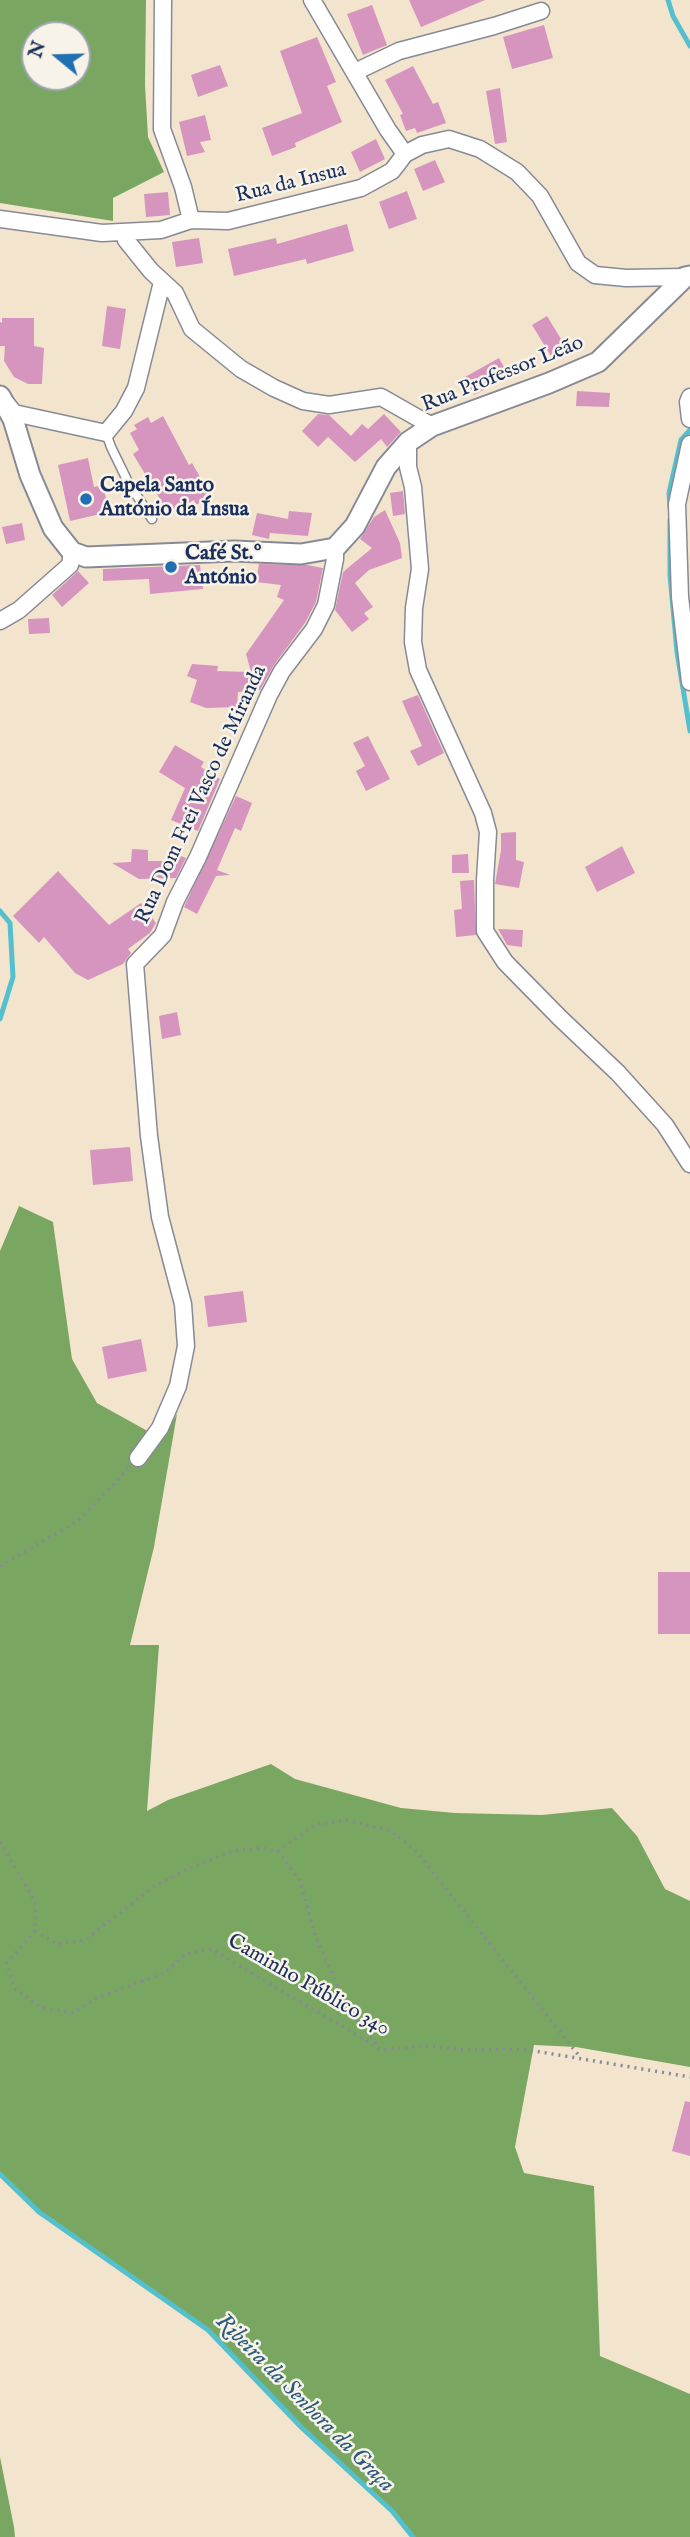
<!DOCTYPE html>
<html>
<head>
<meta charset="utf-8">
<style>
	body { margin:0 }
	#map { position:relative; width:690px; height:2537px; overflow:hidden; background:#f3e5cd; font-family:"IM FELL English",serif }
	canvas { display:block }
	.north { position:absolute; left:21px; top:21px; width:70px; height:70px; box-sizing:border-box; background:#f7f3e8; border:2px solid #9fa5b1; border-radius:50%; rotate:289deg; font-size:19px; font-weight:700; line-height:28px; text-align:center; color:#1b2f5e }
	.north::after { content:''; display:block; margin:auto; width:24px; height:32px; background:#1f6fb2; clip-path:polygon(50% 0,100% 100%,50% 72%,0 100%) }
</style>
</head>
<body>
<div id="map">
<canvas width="690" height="2537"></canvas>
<div class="north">N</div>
</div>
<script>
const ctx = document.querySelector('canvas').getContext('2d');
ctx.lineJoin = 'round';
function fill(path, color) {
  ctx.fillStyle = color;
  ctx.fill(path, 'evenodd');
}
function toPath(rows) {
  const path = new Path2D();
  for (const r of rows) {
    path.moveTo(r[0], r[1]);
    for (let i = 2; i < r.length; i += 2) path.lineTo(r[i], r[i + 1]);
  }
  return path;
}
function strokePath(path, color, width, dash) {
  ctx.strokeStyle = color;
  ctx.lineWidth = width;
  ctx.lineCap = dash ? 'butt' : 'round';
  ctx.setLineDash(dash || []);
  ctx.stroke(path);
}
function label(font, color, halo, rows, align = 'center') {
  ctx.font = font + ' "IM FELL English",serif';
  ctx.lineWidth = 5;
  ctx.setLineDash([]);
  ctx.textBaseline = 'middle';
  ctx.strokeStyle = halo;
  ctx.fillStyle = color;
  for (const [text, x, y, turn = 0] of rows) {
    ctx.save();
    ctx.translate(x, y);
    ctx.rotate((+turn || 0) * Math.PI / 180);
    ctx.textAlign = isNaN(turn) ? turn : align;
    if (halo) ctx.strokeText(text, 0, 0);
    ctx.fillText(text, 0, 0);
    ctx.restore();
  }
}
fill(toPath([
	[0,0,146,0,145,85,148,137,164,172,113,198,113,221,0,203],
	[77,35,77,77,35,77,35,35],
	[19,1206,53,1222,72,1359,97,1403,162,1439,177,1414,154,1547,130,1645,159,1645,147,1811,168,1800,271,1764,295,1779,401,1808,455,1813,542,1815,612,1808,637,1836,665,1889,690,1901,690,2067,576,2047,534,2045,515,2147,524,2173,594,2186,600,2356,690,2394,690,2537,413,2537,392,2511,302,2428,208,2330,39,2212,0,2174,0,1251],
	[0,2457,14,2527,15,2537,0,2537]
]), '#79a761');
strokePath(toPath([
	[668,0,673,16,690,46],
	[670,507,669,493,681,440,690,430],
	[670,520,670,575,677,652,690,731],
	[0,911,10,923,13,977,0,1019],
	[0,2174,39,2212,208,2330,302,2428,392,2511,413,2537]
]), '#54c0cd', 5);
fill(toPath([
	[409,0,485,0,421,27],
	[372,5,387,45,363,55,347,14],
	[544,25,553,58,512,69,503,37],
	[317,37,336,82,327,86,342,122,295,143,296,147,272,156,262,128,302,113,280,51],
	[220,65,228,86,198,97,191,75],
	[413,66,433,104,438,102,446,123,417,133,415,128,406,131,400,115,403,114,385,80],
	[500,88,507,142,495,144,486,91],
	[205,115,211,140,200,142,205,152,187,156,179,122],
	[376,139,385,159,360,172,351,152],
	[435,160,445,182,423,191,414,169],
	[407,191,417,219,389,229,379,202],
	[168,192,170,215,146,217,144,194],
	[347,224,354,251,307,264,306,259,234,276,228,249,276,238,277,244],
	[199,238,203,263,176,267,172,242],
	[107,306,126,309,120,349,102,346],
	[547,316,569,352,554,361,532,325],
	[2,318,34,318,34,346,44,348,42,384,28,384,14,377,4,361,5,346,0,346,0,322,2,323],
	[499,358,509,376,474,395,465,377],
	[577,391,610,393,609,407,576,406],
	[318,414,329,415,351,436,362,424,368,429,384,414,401,432,387,447,381,439,355,462,328,437,318,447,302,431],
	[163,416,189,465,192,463,211,496,196,505,194,500,169,514,133,454,139,450,130,433,137,429,134,425,148,417,151,423],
	[88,458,94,487,103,485,109,512,70,521,58,465],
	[403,491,405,514,393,516,390,493],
	[385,510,400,543,402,558,369,570,355,583,373,607,364,613,369,619,352,632,335,610,343,572,372,548,360,539,374,517],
	[289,511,312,513,308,536,270,533,269,539,252,535,257,513,288,519],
	[22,523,25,540,6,544,2,527],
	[259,564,307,565,323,568,316,602,305,623,274,665,260,690,238,692,237,707,206,708,190,702,197,680,187,676,192,664,218,666,217,671,251,672,246,654,284,600,277,597,281,585,256,582],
	[200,565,203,589,150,594,149,579,103,581,103,569],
	[78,571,89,583,62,607,52,595],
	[49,618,50,633,29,634,28,619],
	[418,695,444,753,418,766,410,751,422,746,402,701],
	[368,736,390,779,366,791,356,771,365,766,353,743],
	[175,745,204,762,201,767,220,779,198,831,171,820,185,788,159,772],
	[236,796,252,803,241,831,235,828,217,870,230,875,216,876,197,914,184,907],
	[516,832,516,860,524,862,519,888,495,884,501,850,501,833],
	[622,846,635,873,597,892,585,867],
	[132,849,148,850,148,861,173,861,176,854,186,858,176,878,139,879,112,863,131,862],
	[468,854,469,873,452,873,452,855],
	[58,871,109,925,141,903,156,923,150,933,128,949,131,953,123,964,88,980,75,973,44,937,39,943,13,916],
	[474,880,476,935,456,937,454,910,462,909,460,881],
	[498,929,523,930,522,947,507,945],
	[177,1012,181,1035,162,1039,159,1016],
	[130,1147,133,1181,93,1185,90,1150],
	[243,1291,247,1322,208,1327,204,1296],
	[141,1339,147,1371,108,1379,102,1347],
	[658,1572,690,1572,690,1634,658,1634],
	[685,2101,690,2102,690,2156,672,2151]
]), '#d695be');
const service = toPath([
	[106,433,111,447,128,482,152,519]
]);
const minor = toPath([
	[163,0,162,129,183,187,191,220],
	[312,0,388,130,405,154],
	[355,72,399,51,494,26,541,11],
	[0,219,102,233,161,230,191,220,228,221,361,188,392,171,405,154,422,145,449,139,480,149,517,172,540,196,578,263,595,275,626,278,685,277],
	[123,232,126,240,151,271,175,293,192,329,241,369,274,388,303,401,329,405,381,397,432,426],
	[690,397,688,402,690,419],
	[6,403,14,413,106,433,124,411,136,388,162,282],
	[408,442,408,467,413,487,420,569,414,608,413,642,418,670,483,813,488,832,485,880,485,931,505,962,560,1018,618,1073,665,1125,690,1164],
	[690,444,677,504,680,597,690,682],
	[0,621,19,610,70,565,72,552],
	[138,1458,160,1428,178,1386,186,1346,183,1304,160,1217,149,1136,135,964,163,935,175,902,198,857,269,695,282,671,314,629,326,605,335,559,335,548]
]);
const tertiary = toPath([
	[0,396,13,419,30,475,53,528,72,552,86,557,234,551,301,554,335,548,355,526,386,467,408,442,432,426,549,383,598,362,685,277,690,276]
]);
strokePath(service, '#878a96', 11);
strokePath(minor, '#878a96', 19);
strokePath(tertiary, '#878a96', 23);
strokePath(toPath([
	[0,1566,78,1521,128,1469],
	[0,1842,35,1901,35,1931,7,1963,14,1988,40,2007,72,2013,97,1998,164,1973,186,1954,211,1949,382,2050,429,2046,466,2050,523,2049,690,2077],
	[278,1851,300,1881,316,1938,349,2011,378,2046],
	[35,1931,57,1944,85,1940,156,1885,196,1865,233,1851,260,1848,278,1851,315,1825,345,1820,391,1831,416,1851,580,2057]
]), '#878a96', 3.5, [2, 5]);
strokePath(service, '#fff', 8);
strokePath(minor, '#fff', 16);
strokePath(tertiary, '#fff', 19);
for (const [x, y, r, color] of [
	[86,499,7,"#1f6fb2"],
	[171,567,7,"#1f6fb2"]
]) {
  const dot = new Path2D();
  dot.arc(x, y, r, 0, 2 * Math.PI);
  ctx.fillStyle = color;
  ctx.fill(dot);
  strokePath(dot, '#f7f3e8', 2.5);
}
label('21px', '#1b2f5e', '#f7f3e8', [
	["Rua da Insua",291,184,-14],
	["Rua Professor Leão",503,375,-22],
	["Rua Dom Frei Vasco de Miranda",202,795,-65],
	["Caminho Público 340",308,1986,30]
]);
label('bold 21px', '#1b2f5e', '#f7f3e8', [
	["Capela Santo",100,487],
	["António da Ínsua",100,511],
	["Café St.º",185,555],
	["António",185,579]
], 'left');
label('italic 23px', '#2c5a7f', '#f7f3e8', [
	["Ribeira da Senhora da Graça",304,2404,45]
]);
</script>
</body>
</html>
